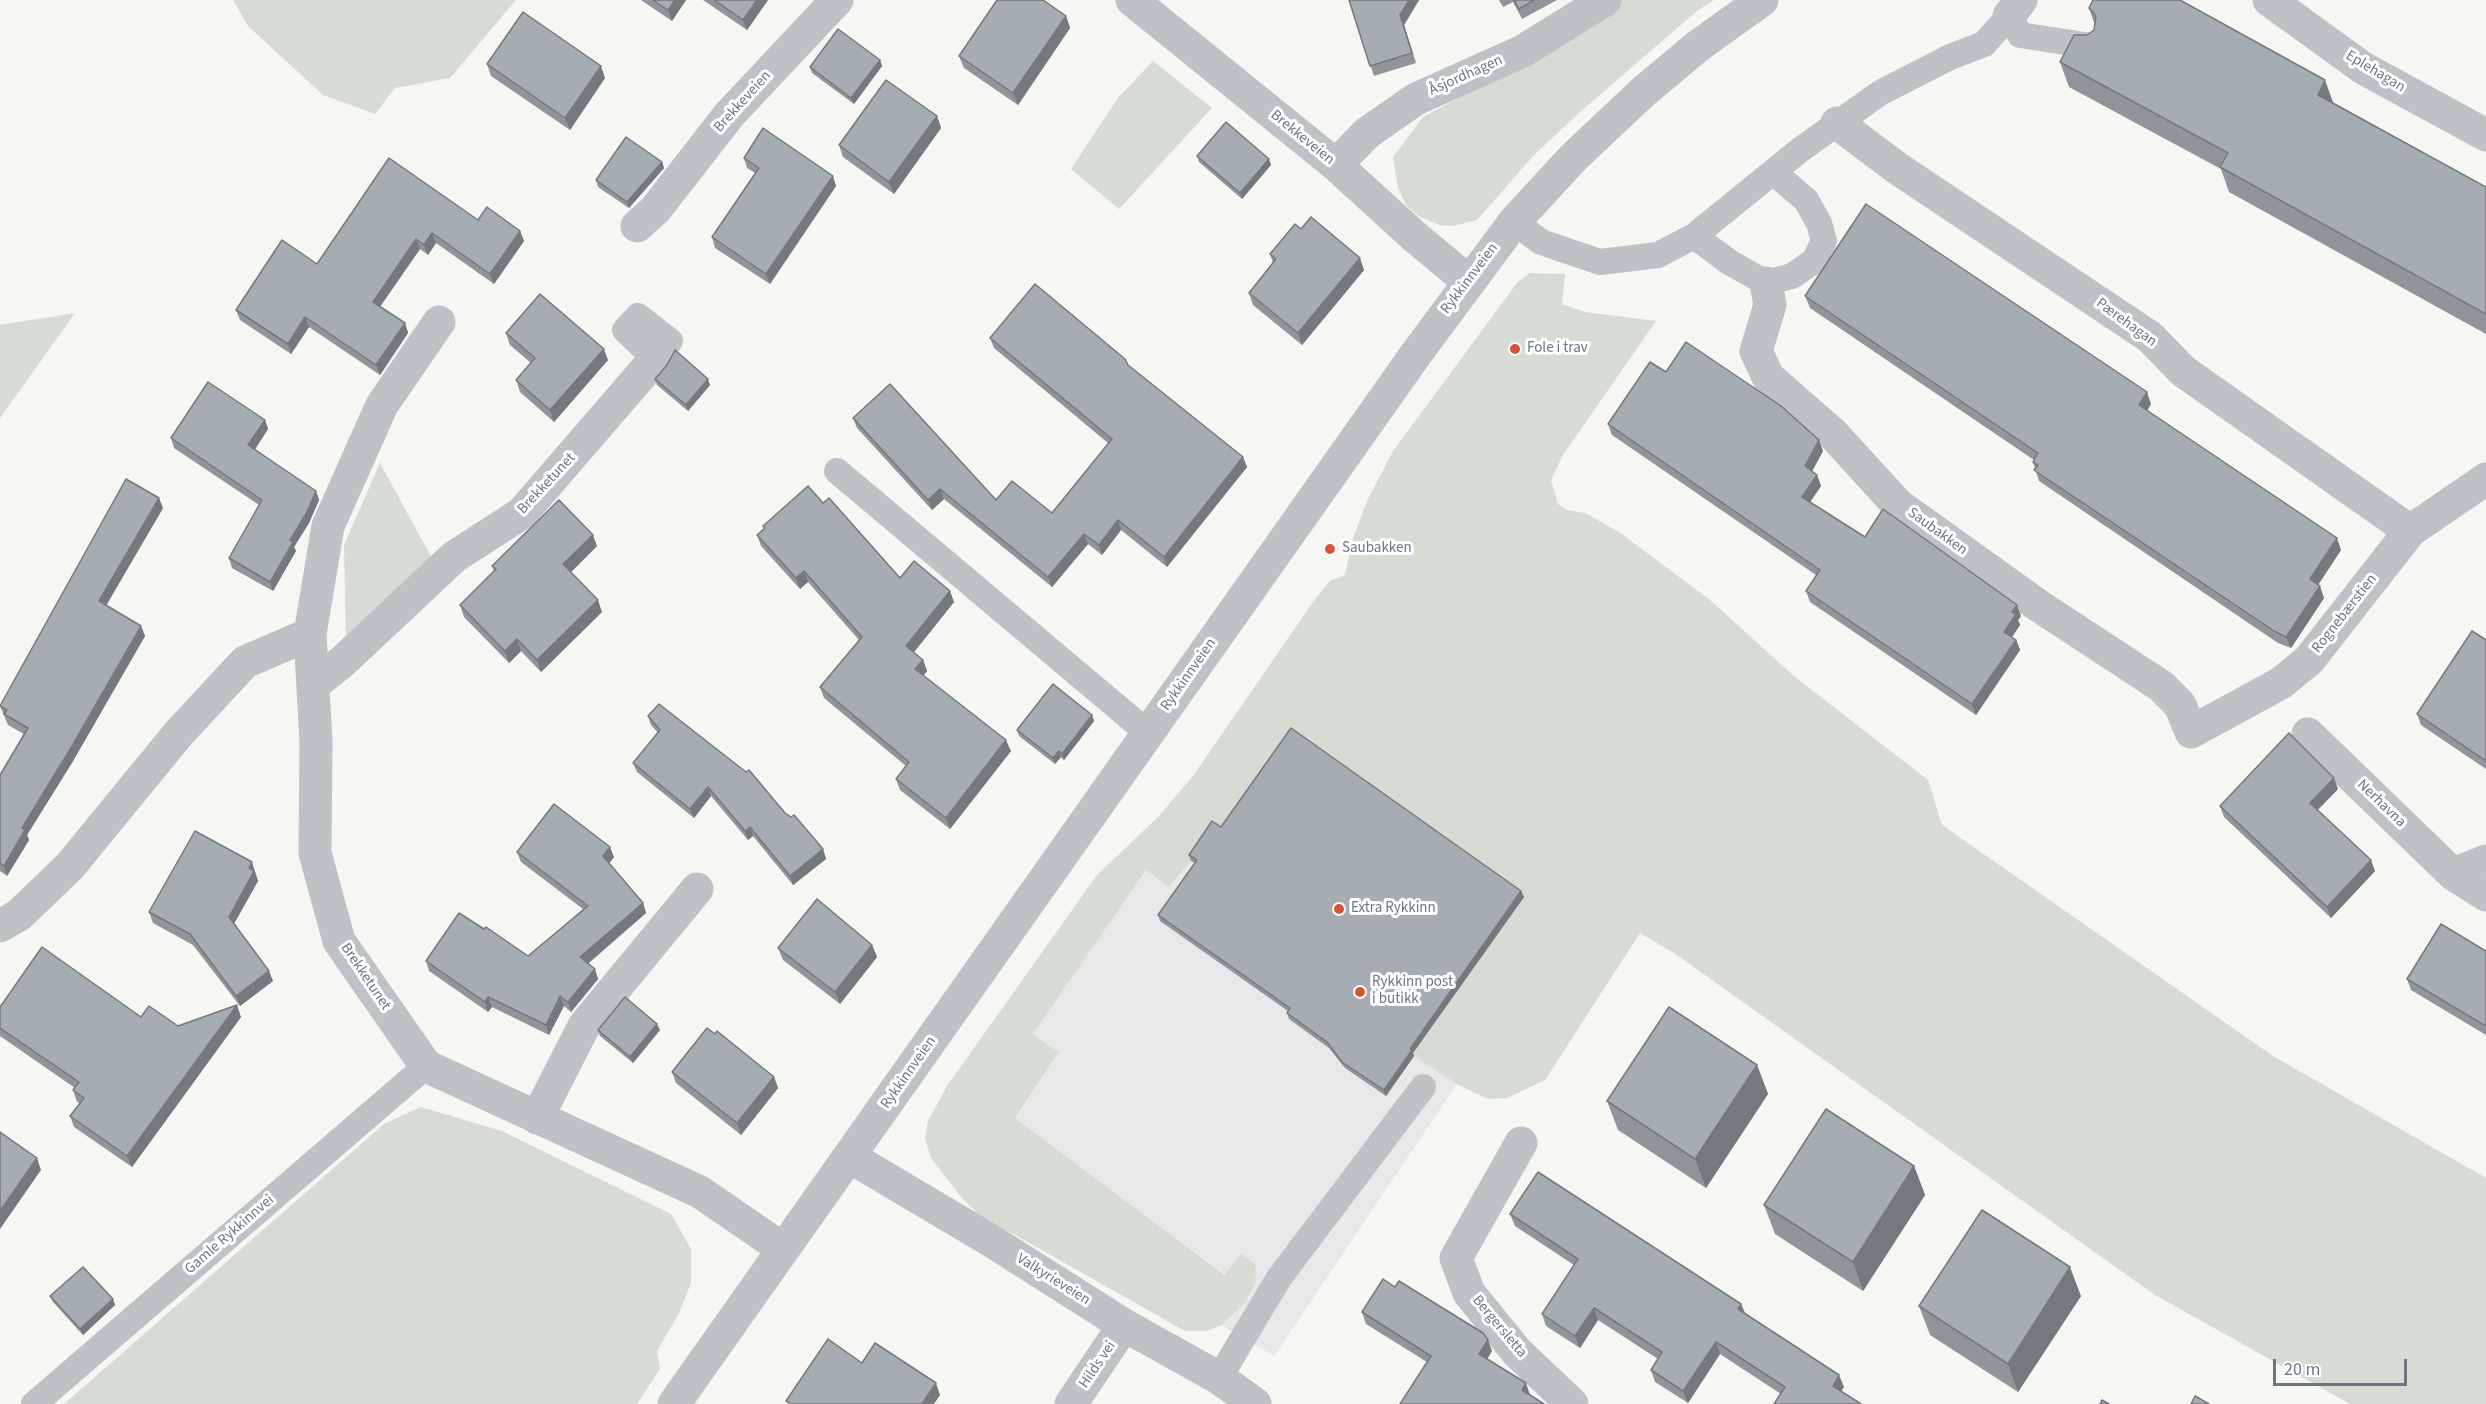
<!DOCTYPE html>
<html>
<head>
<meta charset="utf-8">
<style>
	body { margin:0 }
	#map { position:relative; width:2486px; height:1404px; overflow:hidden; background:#f6f6f3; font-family:"Source Sans 3",sans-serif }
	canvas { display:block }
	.scale { position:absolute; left:2273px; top:1359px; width:134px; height:27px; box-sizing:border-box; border:3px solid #687782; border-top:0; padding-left:8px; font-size:18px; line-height:21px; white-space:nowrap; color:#687782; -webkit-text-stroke:4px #fff; paint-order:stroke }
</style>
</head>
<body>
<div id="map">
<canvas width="2486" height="1404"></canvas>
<div class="scale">20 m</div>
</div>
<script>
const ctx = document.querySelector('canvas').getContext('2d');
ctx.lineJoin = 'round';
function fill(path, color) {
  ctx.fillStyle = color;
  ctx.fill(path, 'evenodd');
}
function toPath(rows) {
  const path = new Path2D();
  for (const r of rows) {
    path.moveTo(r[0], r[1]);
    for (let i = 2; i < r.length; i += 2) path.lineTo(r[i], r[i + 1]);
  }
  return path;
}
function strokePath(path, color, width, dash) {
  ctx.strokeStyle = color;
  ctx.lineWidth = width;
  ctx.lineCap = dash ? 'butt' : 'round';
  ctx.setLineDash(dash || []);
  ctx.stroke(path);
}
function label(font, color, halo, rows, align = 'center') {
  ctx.font = font + ' "Source Sans 3",sans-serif';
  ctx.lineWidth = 6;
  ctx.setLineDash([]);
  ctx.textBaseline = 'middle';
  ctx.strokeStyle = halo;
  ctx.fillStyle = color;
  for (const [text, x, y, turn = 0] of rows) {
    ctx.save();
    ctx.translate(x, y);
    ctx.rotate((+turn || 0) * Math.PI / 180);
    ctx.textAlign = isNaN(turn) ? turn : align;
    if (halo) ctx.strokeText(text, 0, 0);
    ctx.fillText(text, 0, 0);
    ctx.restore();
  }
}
fill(toPath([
	[1191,861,1524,897,1412,1054,1457,1084,1274,1356,1222,1325,1245,1303,1256,1282,1226,1275,1015,1119,1059,1052,1033,1034,1146,870,1170,887]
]), '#e7e8e7');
fill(toPath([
	[233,0,516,0,450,78,395,88,375,114,323,95,248,26],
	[1617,0,1714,0,1697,11,1580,112,1534,155,1477,220,1453,226,1440,225,1418,216,1406,205,1398,188,1393,157,1423,117,1523,63],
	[1153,61,1212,108,1119,209,1071,169,1118,98],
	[1530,273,1565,274,1562,304,1585,312,1656,321,1563,455,1551,480,1558,504,1567,510,1585,513,1619,532,1710,600,1795,677,1928,780,1942,825,2273,1056,2486,1178,2486,1404,2350,1404,2155,1295,1674,953,1640,933,1545,1080,1507,1098,1488,1099,1457,1084,1412,1055,1223,833,1191,861,1169,887,1146,870,1033,1034,1059,1052,1015,1118,1225,1275,1241,1254,1255,1264,1256,1282,1245,1303,1222,1325,1206,1331,1185,1331,978,1214,962,1198,931,1158,925,1139,928,1121,947,1086,1097,875,1157,818,1193,776,1313,602,1330,581,1345,575,1353,538,1368,499,1393,451,1517,283],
	[75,313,0,418,0,325],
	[380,463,434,562,346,649,344,545],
	[421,1107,502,1131,671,1214,691,1249,691,1283,679,1313,657,1351,660,1369,637,1404,64,1404,384,1124]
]), '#d6dbd3');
strokePath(toPath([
	[1514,222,1541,242,1600,262,1658,255,1694,236,1800,150,1880,93,1950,57,1984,44,2009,16,2020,35,2091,46],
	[1694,236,1729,262,1766,283,1792,276,1814,261,1824,241,1819,223,1806,200,1773,172],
	[638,316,670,341,655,359,625,330,638,316],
	[837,471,1148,733],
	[1219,1378,1279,1278,1423,1087],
	[34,1404,426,1066]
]), '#bec2c5', 26);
strokePath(toPath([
	[1132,0,1336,165,1415,237,1468,281],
	[2269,0,2363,68,2486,135],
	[2009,16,2021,0],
	[1837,123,1897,168,2150,337,2183,371,2410,531],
	[1336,165,1367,133,1416,99,1523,51,1605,0],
	[637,226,655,210,729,115,837,0],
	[1766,283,1770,305,1756,351,1768,377,1833,434,1898,505,2039,606,2161,686,2180,705,2191,732,2281,683,2309,660,2410,531,2486,479],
	[310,634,328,526,382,405,439,322],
	[313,685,342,662,454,557,522,513,655,359],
	[2308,734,2453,874,2486,895],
	[2453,874,2486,861],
	[0,926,19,915,70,866,179,733,245,662,310,634,316,741,315,853,339,941,426,1066,700,1192,783,1249],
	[537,1118,584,1026,697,889],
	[1521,1143,1456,1258,1469,1293,1517,1352,1572,1404],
	[850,1157,990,1240,1124,1325,1219,1378,1255,1404],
	[1071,1404,1124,1325]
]), '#bec2c5', 33);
strokePath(toPath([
	[674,1404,1416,354,1514,222,1573,158,1643,92,1698,46,1762,0]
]), '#bec2c5', 33);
fill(toPath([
	[641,0,686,0,672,21],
	[703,0,768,0,747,30],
	[1349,0,1419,0,1404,25,1416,63,1374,76],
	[1499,0,1557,0,1522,19,1513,2,1503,7],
	[2089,8,2334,103,2486,187,2486,334,2229,192,2221,169,2069,87,2060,62,2087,35,2094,30,2095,25],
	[1066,16,1070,28,1018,105,964,68,959,56],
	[880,60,882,66,854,104,812,73,810,67],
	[487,64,605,78,570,130,491,76],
	[937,116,941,128,894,194,843,157,839,145],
	[1197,156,1271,165,1242,199,1199,162],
	[744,158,836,186,770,284,715,248,712,237,755,173,747,168],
	[662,162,664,168,629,208,598,187,596,180],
	[478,220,520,231,524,241,494,284,436,243,428,255,420,249,380,307,405,323,408,333,380,375,309,327,291,354,240,320,236,310,317,264],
	[1301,229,1364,270,1302,345,1253,305,1249,293,1273,263,1270,254],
	[1805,296,2151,404,2147,411,2341,550,2318,585,2324,598,2291,648,2278,643,2039,481,2033,462,2034,460,1810,308],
	[506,333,608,360,554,422,520,392,516,380,531,363,510,345],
	[990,338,1128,365,1243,457,1247,467,1167,567,1121,530,1102,555,1088,544,1052,587,944,499,932,510,857,428,853,418,996,500,1052,513,1108,443,994,348],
	[1666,372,1823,451,1812,471,1817,475,1821,486,1810,502,1865,537,2021,616,2018,620,2020,625,2012,637,2016,640,2020,650,1976,715,1810,602,1806,591,1816,575,1612,435,1608,424],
	[655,379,710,385,688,411,657,385],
	[265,420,268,429,255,449,316,491,319,500,309,523,294,547,296,551,273,591,232,568,229,558,259,505,174,448,171,438],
	[823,503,900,578,954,602,914,652,923,660,927,671,923,676,1011,751,950,829,900,790,896,779,906,766,824,698,820,687,859,640,808,582,800,589,761,546,757,535,764,529,763,526],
	[163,508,106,605,141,626,145,636,73,761,27,835,29,840,7,876,0,871,0,775,24,734,8,725,0,706],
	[597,546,571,572,602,612,541,672,521,651,509,663,464,617,460,605,494,571,492,566],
	[2486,640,2486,769,2421,725,2417,714],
	[1092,715,1094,721,1064,760,1061,757,1055,764,1019,736,1017,730],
	[648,716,785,813,823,849,826,859,793,885,753,836,748,840,711,796,694,818,637,772,633,763,658,733,651,725],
	[2338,789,2318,810,2375,871,2331,918,2224,817,2220,806],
	[1221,827,1521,891,1524,897,1413,1053,1414,1056,1386,1096,1345,1068,1329,1048,1289,1019,1287,1013,1288,1011,1160,921,1158,915,1195,863,1191,861,1189,855],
	[517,852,614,857,609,863,643,903,646,913,588,964,598,979,571,1012,564,1006,549,1035,492,1007,488,1012,429,971,426,961,484,929,528,956,583,909,521,862],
	[256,872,255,873,258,881,234,924,273,981,240,1006,193,945,153,923,149,912],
	[872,945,877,957,840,1004,783,960,778,948],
	[2486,951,2486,1035,2411,990,2407,979],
	[0,1007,141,1017,178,1026,241,1017,132,1167,74,1127,70,1116,80,1103,77,1102,73,1090,75,1088,0,1036],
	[598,1030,660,1030,633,1063,600,1036],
	[1757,1065,1768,1094,1706,1188,1618,1130,1607,1101],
	[672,1072,774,1077,778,1088,741,1135,676,1083],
	[1914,1166,1925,1195,1863,1291,1775,1234,1764,1205],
	[1510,1214,1745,1313,1844,1387,1841,1391,1781,1394,1720,1354,1688,1403,1655,1382,1651,1370,1658,1359,1598,1320,1580,1348,1546,1326,1542,1314,1574,1265,1515,1226],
	[50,1296,113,1299,115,1305,83,1335,53,1302],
	[2081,1296,2018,1392,1930,1335,1919,1306],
	[1362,1312,1492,1351,1487,1359,1530,1395,1427,1362,1366,1324]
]), '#8f9599');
fill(toPath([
	[675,0,686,0,672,21,668,10],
	[757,0,768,0,747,30,743,20],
	[1409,0,1419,0,1404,25,1416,63,1400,15],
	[1066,16,1070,28,1018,105,1013,93],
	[880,60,882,66,854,104,851,98],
	[601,66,605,78,570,130,565,118],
	[2325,80,2334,105,2318,95],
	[937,116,941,128,894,194,889,182],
	[1269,159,1271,165,1242,199,1240,193],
	[662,162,664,168,629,208,627,202],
	[833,176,836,186,770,284,766,274],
	[520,231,524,241,494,284,490,274],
	[432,233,436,243,428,255,424,245],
	[416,239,420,249,376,312,373,302],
	[1360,258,1364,270,1302,345,1298,333],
	[305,317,309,327,291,354,288,344],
	[405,323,408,333,380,375,376,365],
	[604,349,608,360,554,422,550,410],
	[708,379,710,385,688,411,686,405],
	[2147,392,2151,404,2143,417,2139,405],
	[265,420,268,429,252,454,248,445],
	[1819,440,1823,451,1809,477,1805,466],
	[1243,457,1247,467,1167,567,1164,557],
	[1817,475,1821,486,1806,508,1802,497],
	[940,489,944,499,932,510,928,500],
	[316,491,319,500,309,523,294,547,296,551,273,591,270,582,290,540],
	[159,498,163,508,103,611,99,601],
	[1118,520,1121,530,1102,555,1099,545],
	[1084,534,1088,544,1052,587,1048,577],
	[593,535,597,546,567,576,563,564],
	[2337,538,2341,550,2314,591,2310,579],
	[804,571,808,582,800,589,796,578],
	[2320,586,2324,598,2291,648,2286,637],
	[950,591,954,602,910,657,906,646],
	[598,600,602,612,541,672,537,660],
	[2017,605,2021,616,2018,620,2020,625,2008,643,2004,632,2012,612],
	[141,626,145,636,73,761,27,835,29,840,7,876,4,866,22,828],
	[517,639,521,651,509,663,505,651],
	[2016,640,2020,650,1976,715,1972,704],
	[923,660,927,671,919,681,915,669],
	[1092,715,1094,721,1064,760,1062,754],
	[1006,740,1011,751,950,829,946,818],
	[1059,751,1061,757,1055,764,1053,758],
	[2334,778,2338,789,2314,813,2310,803],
	[708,787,711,796,694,818,690,809],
	[750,827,753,836,748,840,745,831],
	[610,847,614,857,607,866,603,856],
	[823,849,826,859,793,885,790,876],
	[2371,860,2375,871,2331,918,2327,907],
	[252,862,258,881,232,927,229,917,249,868],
	[1521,891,1524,897,1413,1053,1414,1056,1386,1096,1384,1090,1410,1049],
	[643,903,646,913,583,967,580,957],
	[872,945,877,957,840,1004,835,992],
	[595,969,598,979,571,1012,568,1002],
	[269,971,273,981,240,1006,236,996],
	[560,996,564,1006,549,1035,546,1025],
	[488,997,492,1007,488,1012,485,1002],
	[237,1005,241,1017,132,1167,127,1156],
	[657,1024,660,1030,633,1063,630,1057],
	[1757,1065,1768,1094,1706,1188,1695,1159],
	[774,1077,778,1088,741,1135,737,1123],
	[37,1158,41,1170,0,1229,0,1211],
	[1914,1166,1925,1195,1863,1291,1853,1262],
	[2070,1267,2081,1296,2018,1392,2008,1364],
	[113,1299,115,1305,83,1335,80,1329],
	[1741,1304,1746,1315,1738,1309],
	[1594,1308,1598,1320,1580,1348,1575,1336],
	[1488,1340,1492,1351,1483,1366,1479,1354],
	[1716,1342,1720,1354,1688,1403,1683,1391],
	[1839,1375,1844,1387,1837,1397,1833,1386],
	[936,1383,940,1395,934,1404,922,1404],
	[1526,1383,1530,1395,1522,1390]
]), '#74797d');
const building = toPath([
	[653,0,675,0,668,10,653,0],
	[714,0,757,0,743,20,714,0],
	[997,0,1043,0,1066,16,1013,93,959,56,997,0],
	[1349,0,1409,0,1400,15,1412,53,1370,66,1349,0],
	[1514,0,1534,0,1519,9,1514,0],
	[2093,0,2180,0,2325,80,2318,95,2486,187,2486,314,2220,167,2228,153,2060,62,2074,35,2087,35,2094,30,2096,16,2089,8,2093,0],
	[523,12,601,66,565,118,487,64,523,12],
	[838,29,880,60,851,98,810,67,838,29],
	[886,80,937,116,889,182,839,145,886,80],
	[1226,122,1269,159,1240,193,1197,156,1226,122],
	[763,128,833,176,766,274,712,237,759,168,744,158,763,128],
	[626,137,662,162,627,202,596,180,626,137],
	[389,158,478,220,487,207,520,231,490,274,432,233,424,245,416,239,373,302,405,323,376,365,305,317,288,344,236,310,282,240,317,264,389,158],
	[1866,204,2147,392,2139,405,2337,538,2310,579,2320,586,2286,637,2274,631,2034,470,2038,465,2033,462,2038,453,1805,296,1866,204],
	[1311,217,1360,258,1298,333,1249,293,1276,259,1270,254,1295,224,1301,229,1311,217],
	[1035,284,1125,359,1128,365,1243,457,1164,557,1118,520,1099,545,1084,534,1048,577,940,489,928,500,853,418,890,384,996,500,1012,481,1052,513,1112,439,990,338,1035,284],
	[540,294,604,349,550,410,516,380,535,358,506,333,540,294],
	[1686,342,1781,406,1819,440,1805,466,1817,475,1802,497,1865,537,1883,509,2017,605,2012,612,2016,614,2004,632,2016,640,1972,704,1806,591,1820,570,1608,424,1650,362,1666,372,1686,342],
	[675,350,708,379,686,405,655,379,667,365,675,350],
	[208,382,265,420,248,445,316,491,306,514,290,540,293,542,270,582,229,558,262,500,171,438,208,382],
	[126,479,159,498,99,601,141,626,69,751,22,828,25,830,4,866,0,863,0,775,28,728,4,714,7,710,0,706,126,479],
	[808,486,823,503,829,498,900,578,914,561,950,591,906,646,923,660,915,669,1006,740,946,818,896,779,909,762,820,687,862,637,804,571,796,578,757,535,765,528,763,526,808,486],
	[559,500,593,535,563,564,598,600,537,660,517,639,505,651,460,605,496,569,492,566,559,500],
	[2472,631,2486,640,2486,761,2417,714,2472,631],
	[1053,684,1092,715,1062,754,1059,751,1053,758,1017,730,1053,684],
	[659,704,746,772,749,770,785,813,791,817,794,815,823,849,790,876,750,827,745,831,708,787,690,809,633,763,660,730,648,716,659,704],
	[1291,728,1521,891,1410,1049,1412,1050,1384,1090,1342,1062,1327,1042,1287,1013,1290,1008,1158,915,1197,860,1189,855,1212,821,1221,827,1291,728],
	[2289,733,2334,778,2310,803,2371,860,2327,907,2220,806,2289,733],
	[554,804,610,847,603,856,643,903,580,957,595,969,568,1002,560,996,546,1025,488,997,485,1002,426,961,459,913,484,929,486,927,528,956,588,906,517,852,554,804],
	[195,831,252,862,249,868,254,871,229,917,269,971,236,996,190,934,149,912,195,831],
	[817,899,872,945,835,992,778,948,817,899],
	[2441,924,2486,951,2486,1026,2407,979,2441,924],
	[42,947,141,1017,149,1006,178,1026,237,1005,127,1156,70,1116,84,1098,73,1090,79,1082,0,1028,0,1007,42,947],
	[625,997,657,1024,630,1057,598,1030,625,997],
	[1669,1007,1757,1065,1695,1159,1607,1101,1669,1007],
	[707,1028,715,1034,717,1031,774,1077,737,1123,672,1072,707,1028],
	[1826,1109,1914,1166,1853,1262,1764,1205,1826,1109],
	[0,1132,37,1158,0,1211,0,1132],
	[1538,1172,1741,1304,1738,1309,1839,1375,1833,1386,1861,1404,1774,1404,1785,1387,1716,1342,1683,1391,1651,1370,1662,1352,1594,1308,1575,1336,1542,1314,1578,1259,1510,1214,1538,1172],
	[1982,1210,2070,1267,2008,1364,1919,1306,1982,1210],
	[83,1267,113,1299,80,1329,50,1296,83,1267],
	[1383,1279,1395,1287,1399,1281,1483,1333,1488,1340,1479,1354,1526,1383,1522,1390,1544,1404,1400,1404,1431,1356,1362,1312,1383,1279],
	[828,1339,862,1363,875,1343,936,1383,922,1404,791,1404,786,1401,828,1339],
	[2195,1396,2209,1404,2191,1404,2195,1396],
	[2102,1400,2109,1404,2100,1404,2102,1400]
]);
fill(building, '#a6adb2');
strokePath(building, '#74797d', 1.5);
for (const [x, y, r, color] of [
	[1515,349,6,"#d35436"],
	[1330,549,6,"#d35436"],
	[1339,909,6,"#d35436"],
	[1360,992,6,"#d35436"]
]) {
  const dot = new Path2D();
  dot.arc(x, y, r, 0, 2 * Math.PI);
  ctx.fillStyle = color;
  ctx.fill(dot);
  strokePath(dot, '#fff', 2);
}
label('15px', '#687782', '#fff', [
	["Eplehagan",2375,72,31],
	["Åsjordhagen",1466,76,-24],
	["Brekkeveien",743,102,-48],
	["Brekkeveien",1302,138,39],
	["Rykkinnveien",1470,279,-53],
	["Pærehagan",2126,323,36],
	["Brekketunet",547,484,-47],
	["Saubakken",1937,532,36],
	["Rognebærstien",2345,614,-52],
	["Rykkinnveien",1189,675,-55],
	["Nerhavna",2381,804,44],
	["Brekketunet",365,977,56],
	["Rykkinnveien",909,1073,-55],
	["Gamle Rykkinnvei",230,1235,-41],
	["Valkyrieveien",1053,1280,32],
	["Bergersletta",1499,1327,50],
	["Hilds vei",1098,1365,-56]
]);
label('15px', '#687782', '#fff', [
	["Fole i trav",1527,349],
	["Saubakken",1342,549],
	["Extra Rykkinn",1351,909],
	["Rykkinn post",1372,983],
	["i butikk",1372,1000]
], 'left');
</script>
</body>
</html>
